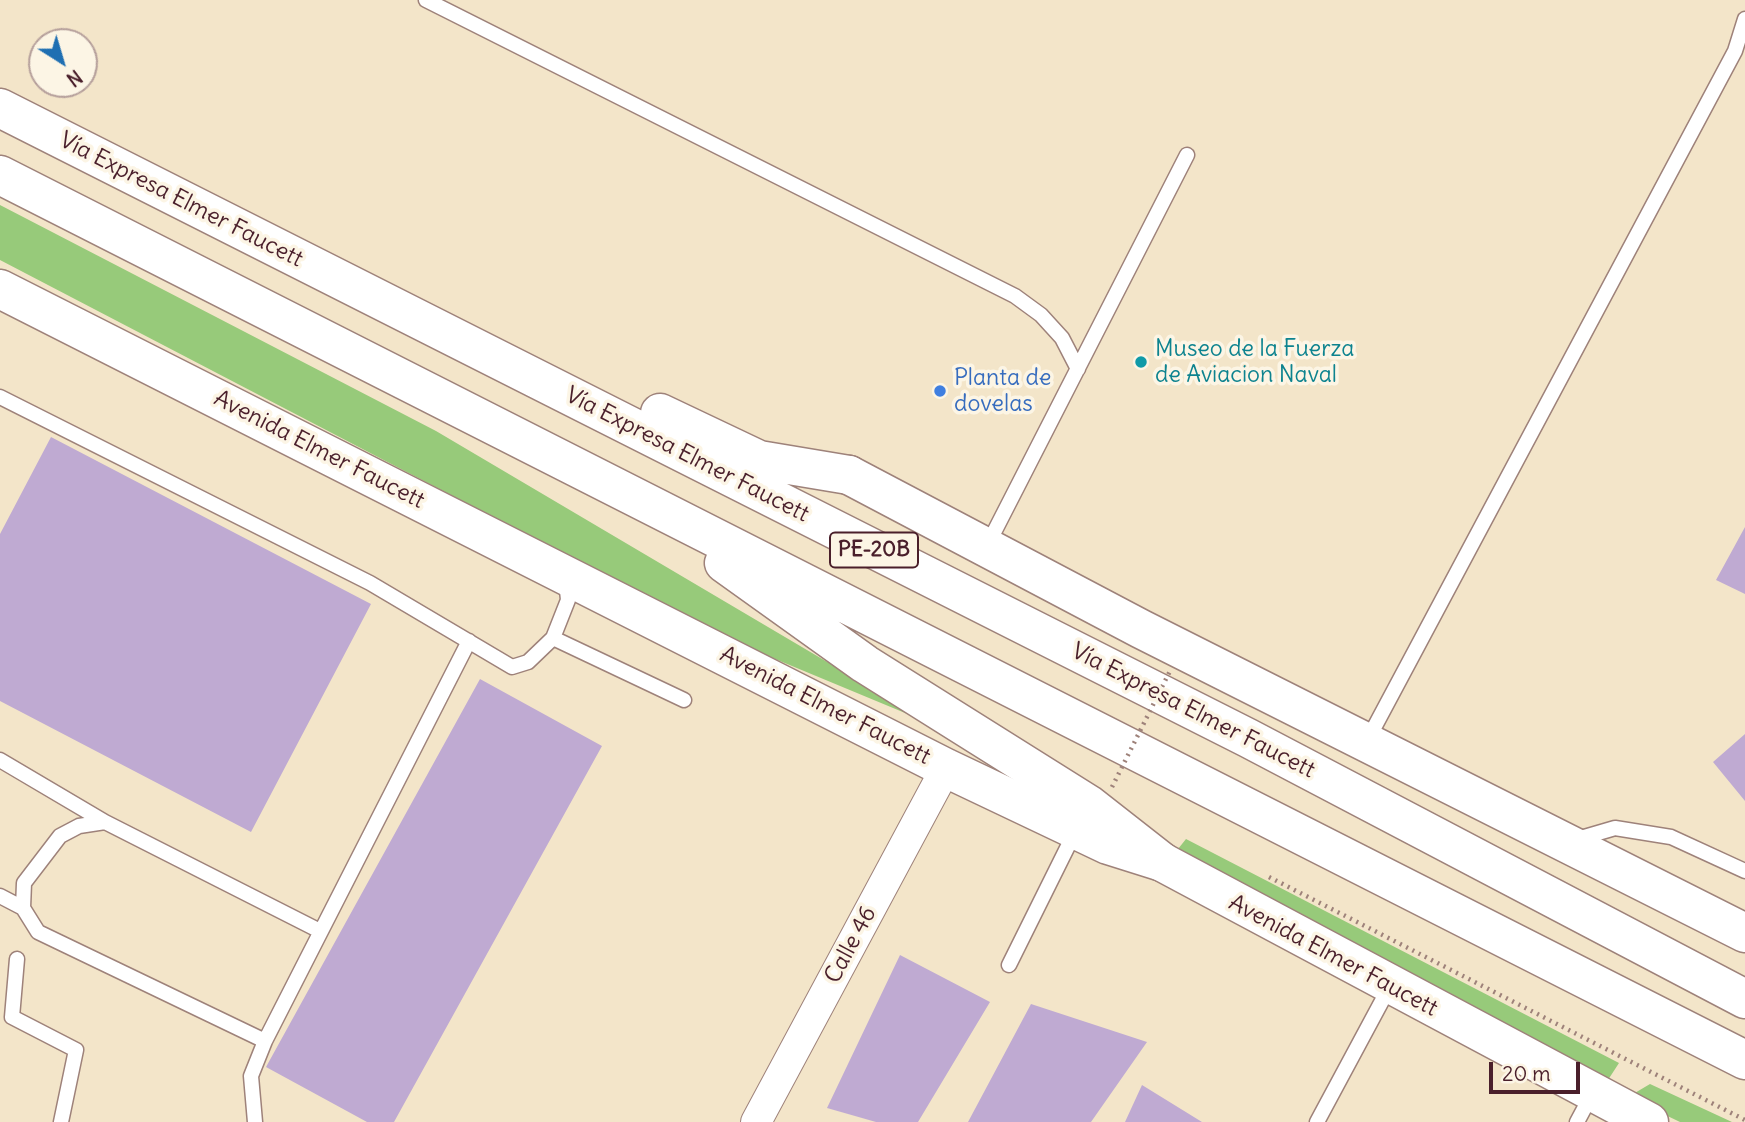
<!DOCTYPE html>
<html>
<head>
<meta charset="utf-8">
<style>
	body { margin:0 }
	#map { position:relative; width:1745px; height:1122px; overflow:hidden; background:#f3e5c9; font-family:Delius,sans-serif }
	canvas { display:block }
	.north { position:absolute; left:28px; top:28px; width:70px; height:70px; box-sizing:border-box; background:#fcf5e5; border:2px solid #b59f9b; border-radius:50%; rotate:143deg; font-size:19px; font-weight:700; line-height:28px; text-align:center; color:#4a1f2b }
	.north::after { content:''; display:block; margin:auto; width:24px; height:32px; background:#1f6fb2; clip-path:polygon(50% 0,100% 100%,50% 72%,0 100%) }
	.scale { position:absolute; left:1489px; top:1062px; width:91px; height:32px; box-sizing:border-box; border:4px solid #4a1f2b; border-top:0; padding-left:9px; font-size:21px; line-height:24px; white-space:nowrap; color:#4a1f2b; -webkit-text-stroke:5px #fcf5e5; paint-order:stroke }
</style>
</head>
<body>
<div id="map">
<canvas width="1745" height="1122"></canvas>
<div class="north">N</div>
<div class="scale">20 m</div>
</div>
<script>
const ctx = document.querySelector('canvas').getContext('2d');
ctx.lineJoin = 'round';
function fill(path, color) {
  ctx.fillStyle = color;
  ctx.fill(path, 'evenodd');
}
function toPath(rows) {
  const path = new Path2D();
  for (const r of rows) {
    path.moveTo(r[0], r[1]);
    for (let i = 2; i < r.length; i += 2) path.lineTo(r[i], r[i + 1]);
  }
  return path;
}
function strokePath(path, color, width, dash) {
  ctx.strokeStyle = color;
  ctx.lineWidth = width;
  ctx.lineCap = dash ? 'butt' : 'round';
  ctx.setLineDash(dash || []);
  ctx.stroke(path);
}
function label(font, color, halo, rows, align = 'center') {
  ctx.font = font + ' Delius,sans-serif';
  ctx.lineWidth = 7;
  ctx.setLineDash([]);
  ctx.textBaseline = 'middle';
  ctx.strokeStyle = halo;
  ctx.fillStyle = color;
  for (const [text, x, y, turn = 0] of rows) {
    ctx.save();
    ctx.translate(x, y);
    ctx.rotate((+turn || 0) * Math.PI / 180);
    ctx.textAlign = isNaN(turn) ? turn : align;
    if (halo) ctx.strokeText(text, 0, 0);
    ctx.fillText(text, 0, 0);
    ctx.restore();
  }
}
fill(toPath([
	[0,205,436,431,934,725,727,639,0,260],
	[1186,839,1619,1063,1606,1083,1178,849],
	[1650,1084,1732,1122,1680,1122,1628,1097]
]), '#97ca7a');
fill(toPath([
	[51,437,371,604,251,832,0,701,0,534],
	[1745,527,1745,594,1716,580],
	[480,679,602,746,394,1122,367,1122,266,1067],
	[1745,734,1745,801,1713,762],
	[900,955,990,1002,918,1122,876,1122,827,1108],
	[1031,1004,1147,1042,1091,1122,968,1122],
	[1142,1085,1202,1122,1125,1122]
]), '#bfaad2');
const lane = toPath([
	[426,0,1015,296,1041,315,1062,338,1078,369],
	[0,397,370,583,512,667,528,662,553,638,568,600,566,580],
	[987,546,1187,155],
	[553,638,684,700],
	[1367,741,1735,51,1745,19],
	[0,760,105,822],
	[1574,840,1615,828,1671,837,1745,871],
	[0,896,23,908],
	[17,959,12,1017,76,1050,61,1122],
	[1009,965,1076,830],
	[265,1041,38,932,23,908,24,883,60,836,79,826,105,822,320,931],
	[255,1122,251,1076,265,1041,469,641],
	[1317,1122,1390,986],
	[1577,1122,1592,1094]
]);
const street = toPath([
	[756,1122,946,768]
]);
const secondary = toPath([
	[0,289,946,768,1108,845,1162,862,1649,1122],
	[849,475,1141,629,1745,933]
]);
const highway = toPath([
	[0,108,1248,738,1745,999],
	[0,175,1745,1060],
	[660,413,759,460,849,475],
	[724,563,865,664,1088,804,1162,862]
]);
strokePath(lane, '#9e827a', 17);
strokePath(street, '#9e827a', 32);
strokePath(secondary, '#9e827a', 41);
strokePath(highway, '#9e827a', 41);
strokePath(toPath([
	[1269,877,1745,1120]
]), '#9e827a', 4.5, [2, 5]);
strokePath(lane, '#fff', 14);
strokePath(street, '#fff', 30);
strokePath(secondary, '#fff', 38);
strokePath(highway, '#fff', 38);
strokePath(toPath([
	[1112,787,1171,669]
]), '#9e827a', 4.5, [2, 5]);
for (const [x, y, r, color] of [
	[1141,362,7,"#0f9aa8"],
	[940,391,7,"#3f7fe0"]
]) {
  const dot = new Path2D();
  dot.arc(x, y, r, 0, 2 * Math.PI);
  ctx.fillStyle = color;
  ctx.fill(dot);
  strokePath(dot, '#fcf5e5', 2.5);
}
for (const [x, y, w] of [
	[874,550,88]
]) {
  const box = new Path2D();
  box.roundRect(x - w / 2, y - 17.5, w, 35, 5);
  ctx.fillStyle = '#fcf5e5';
  ctx.fill(box);
  strokePath(box, '#4a1f2b', 2);
}
label('bold 21px', '#4a1f2b', null, [
	["PE-20B",874,550]
]);
label('23px', '#4a1f2b', '#fcf5e5', [
	["Vía Expresa Elmer Faucett",181,200,27],
	["Avenida Elmer Faucett",319,450,27],
	["Vía Expresa Elmer Faucett",687,455,27],
	["Avenida Elmer Faucett",825,706,27],
	["Vía Expresa Elmer Faucett",1193,711,27],
	["Calle 46",851,945,-62],
	["Avenida Elmer Faucett",1333,956,28]
]);
label('23px', '#0d838f', '#fcf5e5', [
	["Museo de la Fuerza",1155,349],
	["de Aviacion Naval",1155,375]
], 'left');
label('23px', '#366cbe', '#fcf5e5', [
	["Planta de",954,378],
	["dovelas",954,404]
], 'left');
</script>
</body>
</html>
